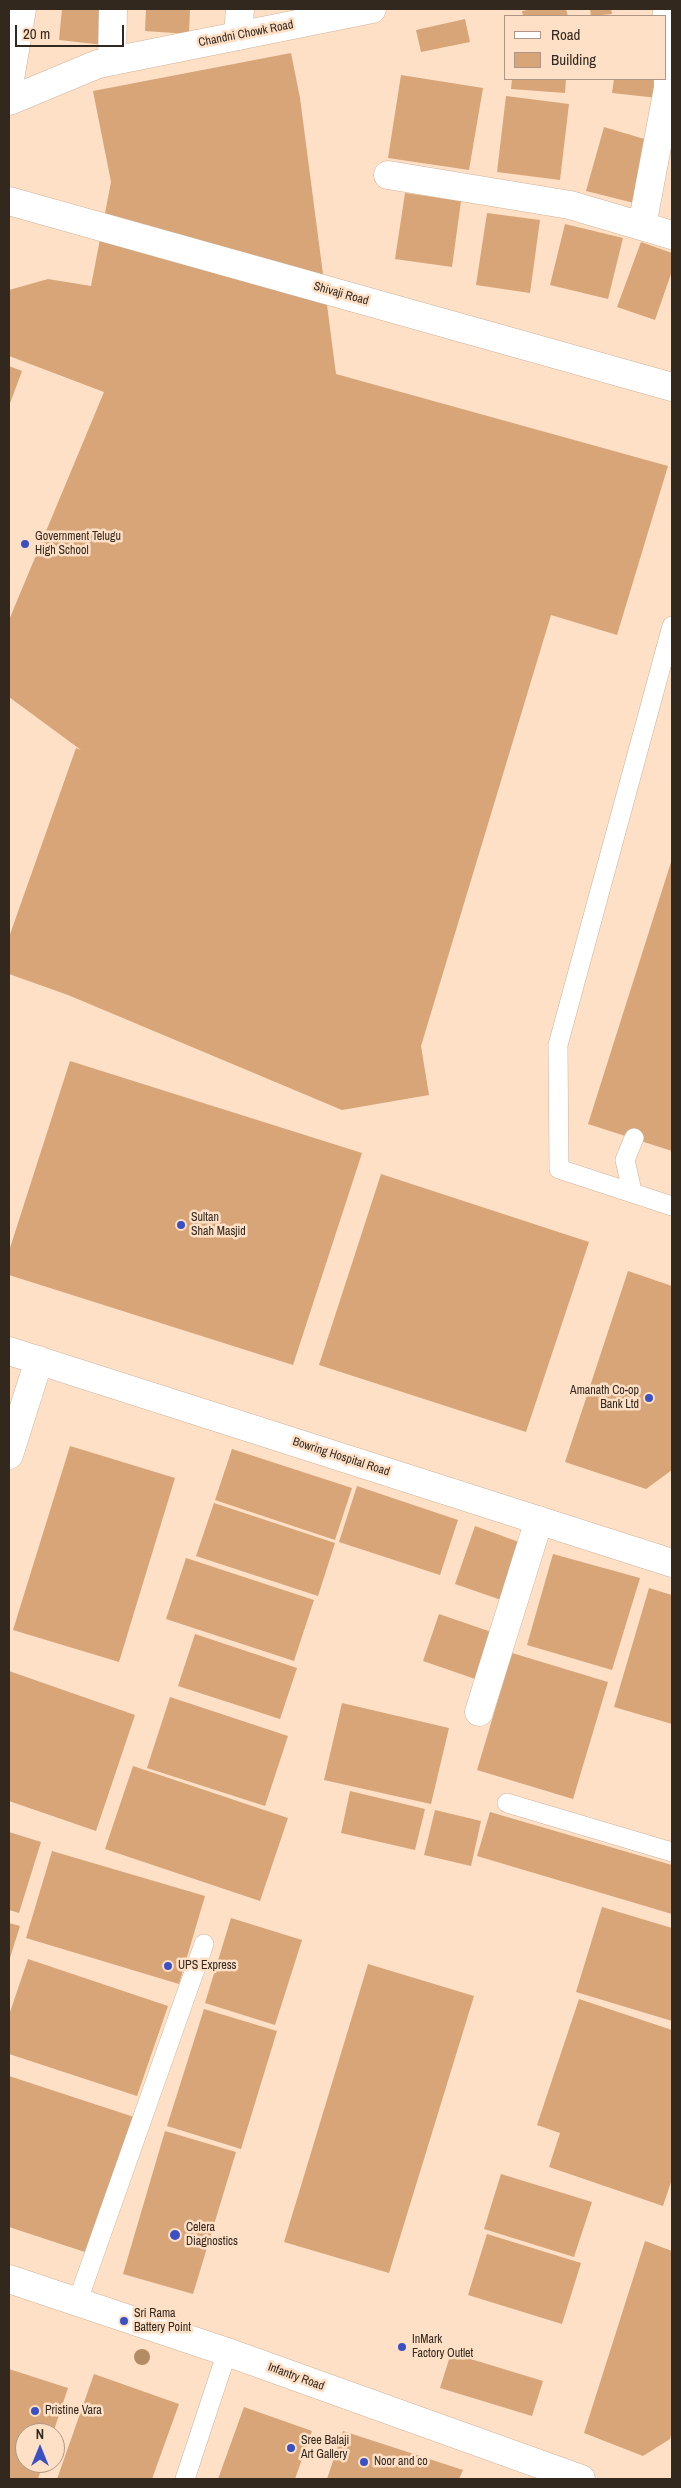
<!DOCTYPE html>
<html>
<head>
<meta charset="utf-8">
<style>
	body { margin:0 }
	#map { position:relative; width:681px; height:2488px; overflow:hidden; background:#fee0c7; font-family:"Archivo Narrow",sans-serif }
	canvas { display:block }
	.frame { position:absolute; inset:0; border:10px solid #33281e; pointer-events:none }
	.legend { position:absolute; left:504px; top:15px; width:162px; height:65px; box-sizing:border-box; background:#fee0c7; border:1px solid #ad9683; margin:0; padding:6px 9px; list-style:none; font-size:15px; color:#33281e }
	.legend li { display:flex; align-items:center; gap:10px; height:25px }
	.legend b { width:25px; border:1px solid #ad9683 }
	.north { position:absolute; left:15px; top:2423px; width:50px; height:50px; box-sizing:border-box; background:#fee0c7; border:1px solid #ad9683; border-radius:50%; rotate:0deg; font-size:14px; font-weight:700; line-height:20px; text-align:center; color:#33281e }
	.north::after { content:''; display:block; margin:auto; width:18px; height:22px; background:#3b51c3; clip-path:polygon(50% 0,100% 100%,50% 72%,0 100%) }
	.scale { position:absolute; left:15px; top:25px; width:109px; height:22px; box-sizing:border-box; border:2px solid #33281e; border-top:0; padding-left:6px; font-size:15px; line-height:18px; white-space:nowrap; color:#33281e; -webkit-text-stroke:4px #fee0c7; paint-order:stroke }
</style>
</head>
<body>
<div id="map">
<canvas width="681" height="2488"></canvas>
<div class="frame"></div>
<ul class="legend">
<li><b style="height:6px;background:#fff"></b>Road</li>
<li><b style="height:14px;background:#d7a578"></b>Building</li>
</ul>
<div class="north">N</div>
<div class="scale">20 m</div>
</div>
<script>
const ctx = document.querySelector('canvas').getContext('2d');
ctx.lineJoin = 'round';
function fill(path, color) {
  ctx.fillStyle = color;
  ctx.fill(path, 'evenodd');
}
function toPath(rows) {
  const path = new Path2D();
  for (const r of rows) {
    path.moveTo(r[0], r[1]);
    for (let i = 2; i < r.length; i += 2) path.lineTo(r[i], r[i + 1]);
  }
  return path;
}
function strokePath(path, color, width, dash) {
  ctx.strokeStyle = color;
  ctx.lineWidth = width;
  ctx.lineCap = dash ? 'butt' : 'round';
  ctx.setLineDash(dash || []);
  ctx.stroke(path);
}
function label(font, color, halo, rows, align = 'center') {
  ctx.font = font + ' "Archivo Narrow",sans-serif';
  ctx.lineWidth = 5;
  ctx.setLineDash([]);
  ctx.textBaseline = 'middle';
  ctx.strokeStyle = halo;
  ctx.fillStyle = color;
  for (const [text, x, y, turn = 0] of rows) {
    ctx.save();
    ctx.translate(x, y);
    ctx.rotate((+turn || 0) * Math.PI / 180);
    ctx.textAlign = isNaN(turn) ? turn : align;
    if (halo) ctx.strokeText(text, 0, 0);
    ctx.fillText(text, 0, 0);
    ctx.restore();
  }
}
fill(toPath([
	[62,9,108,9,104,45,59,40],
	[146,9,190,9,189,34,145,31],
	[533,9,566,9,568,16,523,16,522,11],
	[590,9,611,9,612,14,591,16],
	[465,19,470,42,421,52,416,30],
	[291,53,300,98,336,374,668,466,617,635,551,615,421,1046,429,1095,342,1110,68,995,9,974,9,937,76,748,81,750,9,697,9,620,104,392,9,356,9,290,48,279,91,286,111,182,93,91],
	[401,75,483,88,469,170,388,158],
	[512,79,566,79,565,93,511,89],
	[614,79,660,79,658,98,612,93],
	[506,96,569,104,560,180,497,172],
	[604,127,651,141,642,205,586,191],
	[405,193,461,201,452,267,395,259],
	[487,213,540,220,530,293,476,285],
	[565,224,623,238,608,299,550,285],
	[641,242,672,253,672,271,655,320,617,307],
	[9,366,22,371,9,406],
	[672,859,672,1151,588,1124],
	[70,1061,362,1153,293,1365,9,1275,9,1251],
	[381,1174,589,1242,526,1432,319,1365],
	[628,1271,672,1286,672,1470,646,1489,565,1462],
	[70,1446,175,1478,119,1662,13,1630],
	[232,1449,352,1488,335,1540,215,1500],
	[357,1486,458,1520,440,1575,339,1542],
	[214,1503,335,1543,318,1596,196,1556],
	[475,1526,527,1545,507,1602,455,1584],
	[553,1554,640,1578,612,1670,527,1645],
	[186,1558,314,1600,294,1661,166,1619],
	[649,1588,672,1595,672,1724,614,1707],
	[439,1614,500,1635,484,1682,423,1661],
	[195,1634,297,1668,280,1719,178,1686],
	[512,1653,608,1682,573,1799,477,1770],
	[9,1671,135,1715,96,1831,9,1801],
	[170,1697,288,1736,265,1806,147,1768],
	[342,1703,449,1728,431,1804,324,1780],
	[133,1766,288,1818,260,1901,105,1849],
	[350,1791,425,1809,415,1850,341,1833],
	[435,1810,481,1821,471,1866,424,1855],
	[490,1812,672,1865,672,1914,477,1856],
	[9,1832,41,1842,19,1913,9,1910],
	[52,1851,205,1896,179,1984,26,1938],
	[602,1907,672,1928,672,2021,576,1992],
	[231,1918,302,1940,275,2025,205,2003],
	[9,1923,20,1926,9,1961],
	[28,1959,168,2006,137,2096,9,2054,9,2015],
	[368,1964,474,1996,389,2273,284,2242],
	[579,1999,672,2030,672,2179,663,2206,549,2167,560,2133,537,2125],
	[204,2009,277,2031,241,2149,167,2126],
	[9,2076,134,2117,88,2253,9,2227],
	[165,2131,236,2152,193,2294,123,2274],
	[501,2174,592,2202,574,2257,484,2229],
	[487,2234,581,2263,562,2324,468,2295],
	[645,2241,672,2251,672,2431,670,2439,643,2456,584,2433],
	[451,2353,543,2381,532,2416,440,2388],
	[9,2369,68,2388,53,2433,25,2433,25,2463,43,2463,38,2479,9,2479],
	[94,2374,179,2404,152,2479,57,2479],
	[244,2407,312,2431,295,2479,218,2479],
	[343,2431,463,2470,459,2479,327,2479]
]), '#d7a578');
const service = toPath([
	[672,626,558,1045,559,1169,672,1206],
	[632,1191,625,1160,634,1138],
	[507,1803,672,1852],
	[77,2303,204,1944],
	[185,2479,227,2352]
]);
const minor = toPath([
	[238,36,240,9],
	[112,61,113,9],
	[388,175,570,205,672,235],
	[642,226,668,88,667,9],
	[9,1351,672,1563],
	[9,1455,39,1360],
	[479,1712,539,1520]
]);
const tertiary = toPath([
	[9,85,22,9],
	[9,101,98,64,372,9],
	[9,201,672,387],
	[9,2279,227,2352,581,2479]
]);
strokePath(service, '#cfb39a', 20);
strokePath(minor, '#cfb39a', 29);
strokePath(tertiary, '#cfb39a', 29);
strokePath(service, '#fff', 19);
strokePath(minor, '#fff', 28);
strokePath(tertiary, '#fff', 28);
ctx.fillStyle = '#b48c63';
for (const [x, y] of [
	[142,2357]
]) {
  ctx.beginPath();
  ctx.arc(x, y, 8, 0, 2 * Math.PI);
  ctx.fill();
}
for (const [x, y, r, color] of [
	[25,544,5,"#3b51c3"],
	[181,1225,5,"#3b51c3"],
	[649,1398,5,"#3b51c3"],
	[168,1966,5,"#3b51c3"],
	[175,2235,6,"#3b51c3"],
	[124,2321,5,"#3b51c3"],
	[402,2347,5,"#3b51c3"],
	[35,2411,5,"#3b51c3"],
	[291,2448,5,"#3b51c3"],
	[364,2462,5,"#3b51c3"]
]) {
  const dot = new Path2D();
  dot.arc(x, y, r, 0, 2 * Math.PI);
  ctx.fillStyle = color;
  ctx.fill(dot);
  strokePath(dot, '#fee0c7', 2);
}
label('12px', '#33281e', '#fee0c7', [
	["Chandni Chowk Road",246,34,-11],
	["Shivaji Road",341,294,16],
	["Bowring Hospital Road",341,1457,18],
	["Infantry Road",296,2377,20]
]);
label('12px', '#33281e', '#fee0c7', [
	["Government Telugu",35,537],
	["High School",35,551],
	["Sultan",191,1218],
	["Shah Masjid",191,1232],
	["Amanath Co-op",639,1391,"right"],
	["Bank Ltd",639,1405,"right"],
	["UPS Express",178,1966],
	["Celera",186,2228],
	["Diagnostics",186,2242],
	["Sri Rama",134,2314],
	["Battery Point",134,2328],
	["InMark",412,2340],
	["Factory Outlet",412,2354],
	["Pristine Vara",45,2411],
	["Sree Balaji",301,2441],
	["Art Gallery",301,2455],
	["Noor and co",374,2462]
], 'left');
</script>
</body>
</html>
